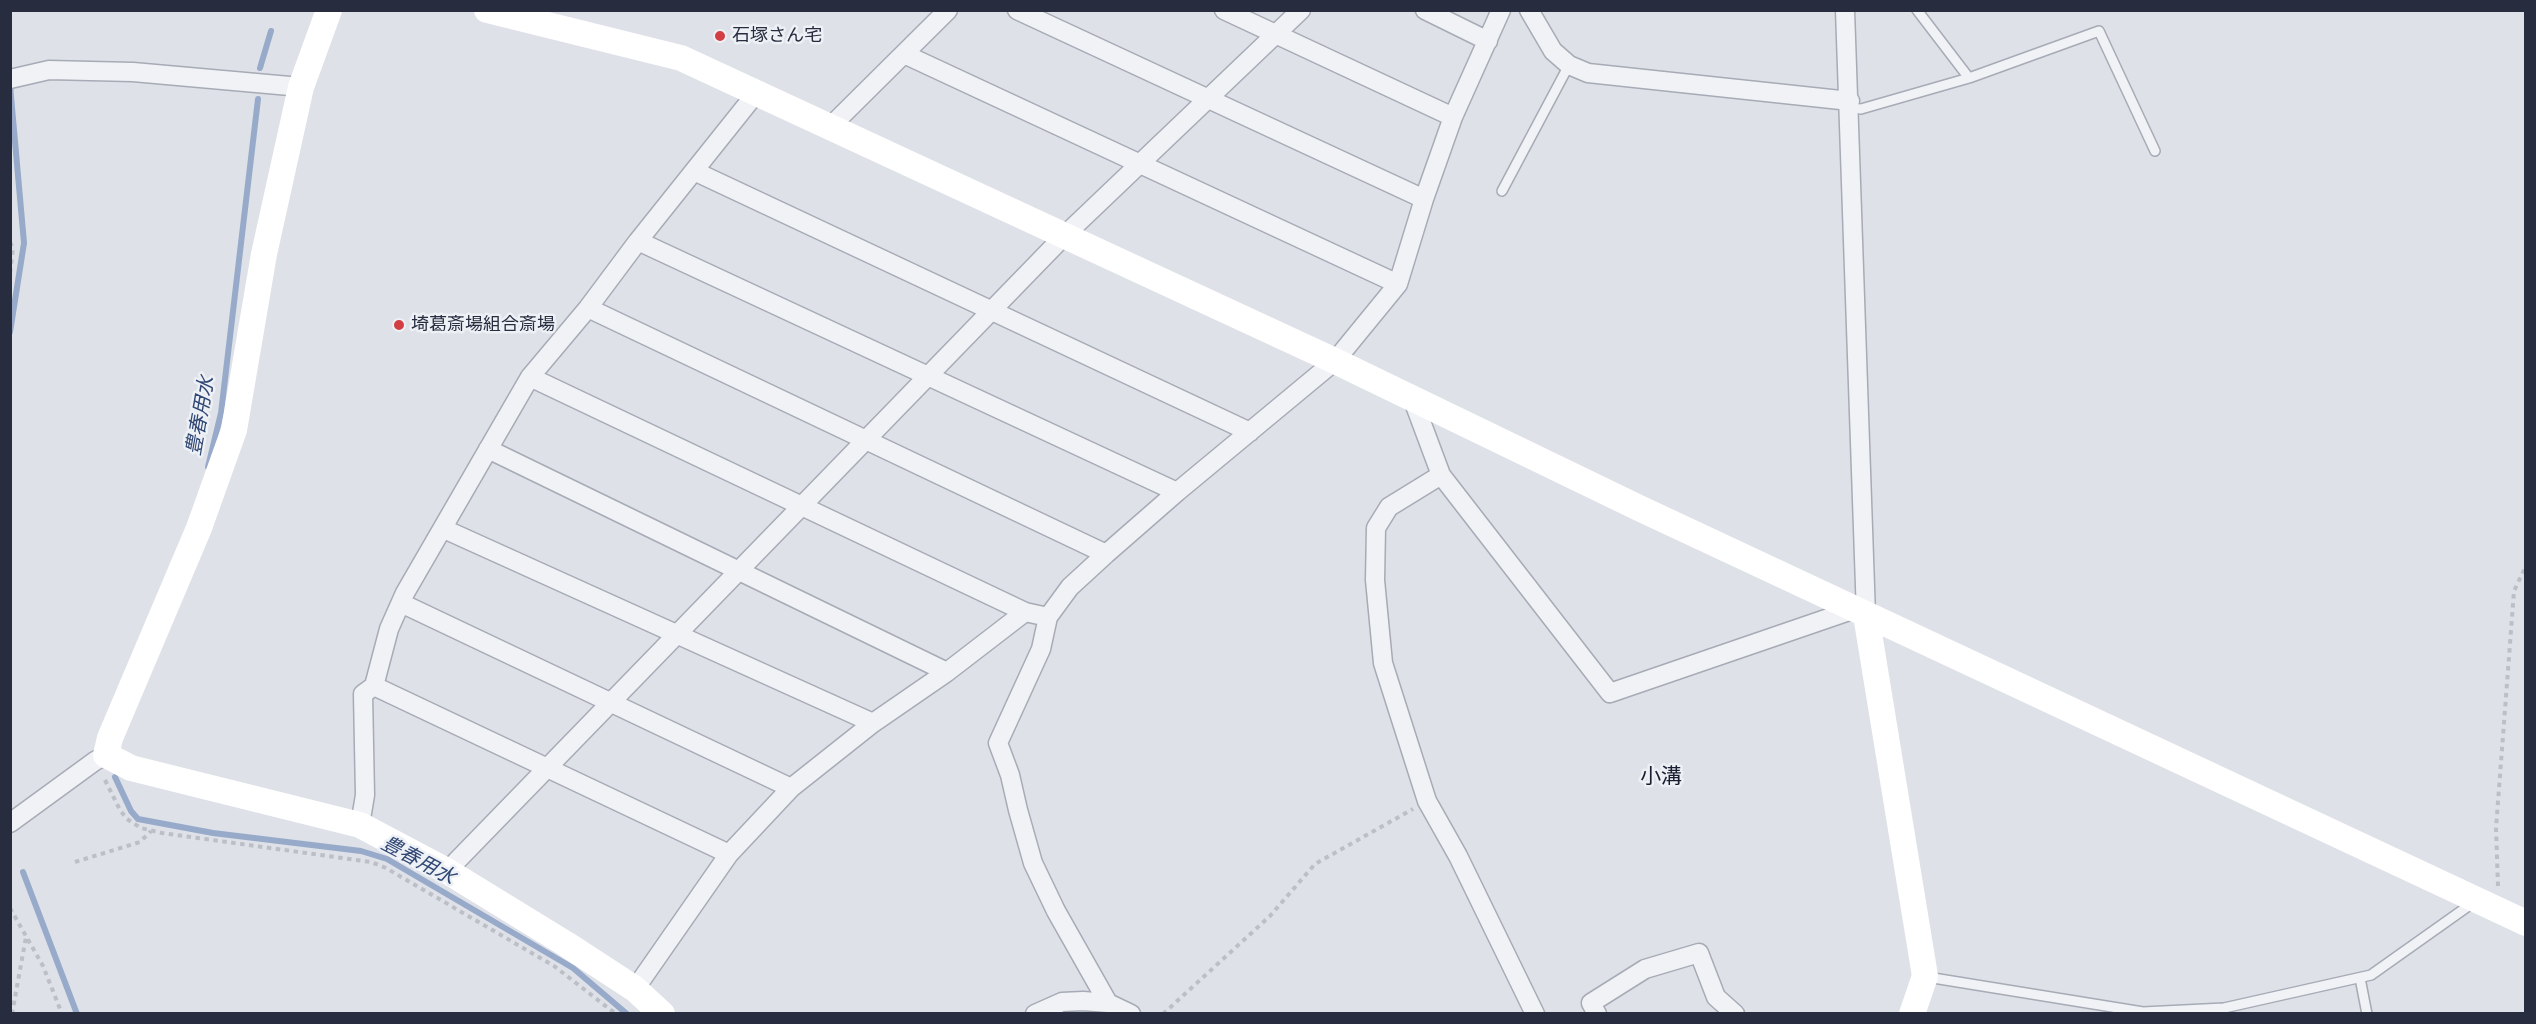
<!DOCTYPE html>
<html>
<head>
<meta charset="utf-8">
<style>
	body { margin:0 }
	#map { position:relative; width:2536px; height:1024px; overflow:hidden; background:#dee1e8; font-family:"Fira Sans Condensed",sans-serif }
	canvas { display:block }
	.frame { position:absolute; inset:0; border:12px solid #272d3f; pointer-events:none }
</style>
</head>
<body>
<div id="map">
<canvas width="2536" height="1024"></canvas>
<div class="frame"></div>
</div>
<script>
const ctx = document.querySelector('canvas').getContext('2d');
ctx.lineJoin = 'round';
function toPath(rows) {
  const path = new Path2D();
  for (const r of rows) {
    path.moveTo(r[0], r[1]);
    for (let i = 2; i < r.length; i += 2) path.lineTo(r[i], r[i + 1]);
  }
  return path;
}
function strokePath(path, color, width, dash) {
  ctx.strokeStyle = color;
  ctx.lineWidth = width;
  ctx.lineCap = dash ? 'butt' : 'round';
  ctx.setLineDash(dash || []);
  ctx.stroke(path);
}
function label(font, color, halo, rows, align = 'center') {
  ctx.font = font + ' "Fira Sans Condensed","Noto Sans JP",sans-serif';
  ctx.lineWidth = 5;
  ctx.setLineDash([]);
  ctx.textBaseline = 'middle';
  ctx.strokeStyle = halo;
  ctx.fillStyle = color;
  for (const [text, x, y, turn = 0] of rows) {
    ctx.save();
    ctx.translate(x, y);
    ctx.rotate((+turn || 0) * Math.PI / 180);
    ctx.textAlign = isNaN(turn) ? turn : align;
    if (halo) ctx.strokeText(text, 0, 0);
    ctx.fillText(text, 0, 0);
    ctx.restore();
  }
}
strokePath(toPath([
	[260,68,271,31],
	[10,85,24,243,10,332],
	[208,467,221,413,258,99],
	[115,777,131,811,138,819,213,833,361,851,387,859,573,968,627,1014],
	[23,872,77,1014]
]), '#97aac9', 6);
const lane = toPath([
	[1917,10,1969,78],
	[1850,108,1861,109,1969,78,2099,31,2155,151],
	[1502,191,1569,65],
	[1927,977,2143,1012,2224,1008,2371,975,2474,902],
	[2360,978,2367,1014]
]);
const street = toPath([
	[1017,10,1424,199],
	[1224,10,1453,117],
	[1425,10,1488,41],
	[1529,10,1553,51,1569,65,1588,73,1850,101],
	[1845,10,1866,615],
	[904,54,1398,284],
	[10,79,49,70,133,72,301,87],
	[831,126,948,10],
	[694,171,1250,432],
	[638,241,1177,492],
	[588,308,1106,554],
	[530,377,1025,612,1048,617],
	[1413,400,1441,475,1610,693,1855,609],
	[488,449,947,672],
	[1441,475,1389,507,1376,528,1375,580,1383,663,1427,801,1458,856,1535,1014],
	[444,529,873,723],
	[401,603,791,788],
	[374,686,729,854],
	[10,823,95,761,106,755],
	[360,825,365,795,363,694,374,686,389,629,405,593,530,377,588,308,638,241,757,92],
	[447,871,1064,236,1301,10],
	[635,989,729,854,791,788,873,723,947,672,1025,612],
	[1108,1003,1056,911,1033,863,1018,810,1010,775,998,743,1041,649,1048,617,1070,587,1106,554,1177,492,1335,361,1398,284,1424,199,1453,117,1501,10],
	[1035,1014,1062,1002,1083,1001,1108,1003,1131,1014],
	[1597,1014,1591,1003,1645,969,1699,953,1716,997,1735,1014]
]);
strokePath(lane, '#a7abb5', 12);
strokePath(street, '#a7abb5', 21);
strokePath(toPath([
	[10,242,13,248,10,274],
	[105,780,120,810,127,819,141,828,162,833,371,862,386,868,554,966,616,1014],
	[75,862,140,842,151,831],
	[2498,886,2496,828,2514,591,2526,566],
	[10,908,43,966,62,1014],
	[12,1014,26,937],
	[1163,1014,1270,916,1315,864,1413,809]
]), '#bcbfc6', 4, [4.5, 4.5]);
strokePath(lane, '#f0f2f6', 9);
strokePath(street, '#f0f2f6', 18);
strokePath(toPath([
	[329,10,301,87,264,254,234,430,199,528,110,738,106,755,131,768,360,825,447,871,566,944,635,989,662,1014],
	[487,10,681,58,1335,361,1639,508,2526,923],
	[1866,615,1925,976,1912,1014]
]), '#fff', 26);
for (const [x, y, r, color] of [
	[720,36,6,"#d23e44"],
	[399,325,6,"#d23e44"]
]) {
  const dot = new Path2D();
  dot.arc(x, y, r, 0, 2 * Math.PI);
  ctx.fillStyle = color;
  ctx.fill(dot);
  strokePath(dot, '#edf0f5', 2);
}
label('18px', '#272d3f', '#edf0f5', [
	["石塚さん宅",732,36],
	["埼葛斎場組合斎場",411,325]
], 'left');
label('italic 20px', '#304774', '#edf0f5', [
	["豊春用水",201,416,-80],
	["豊春用水",418,861,28]
]);
label('21px', '#191e30', '#edf0f5', [
	["小溝",1661,777]
]);
</script>
</body>
</html>
